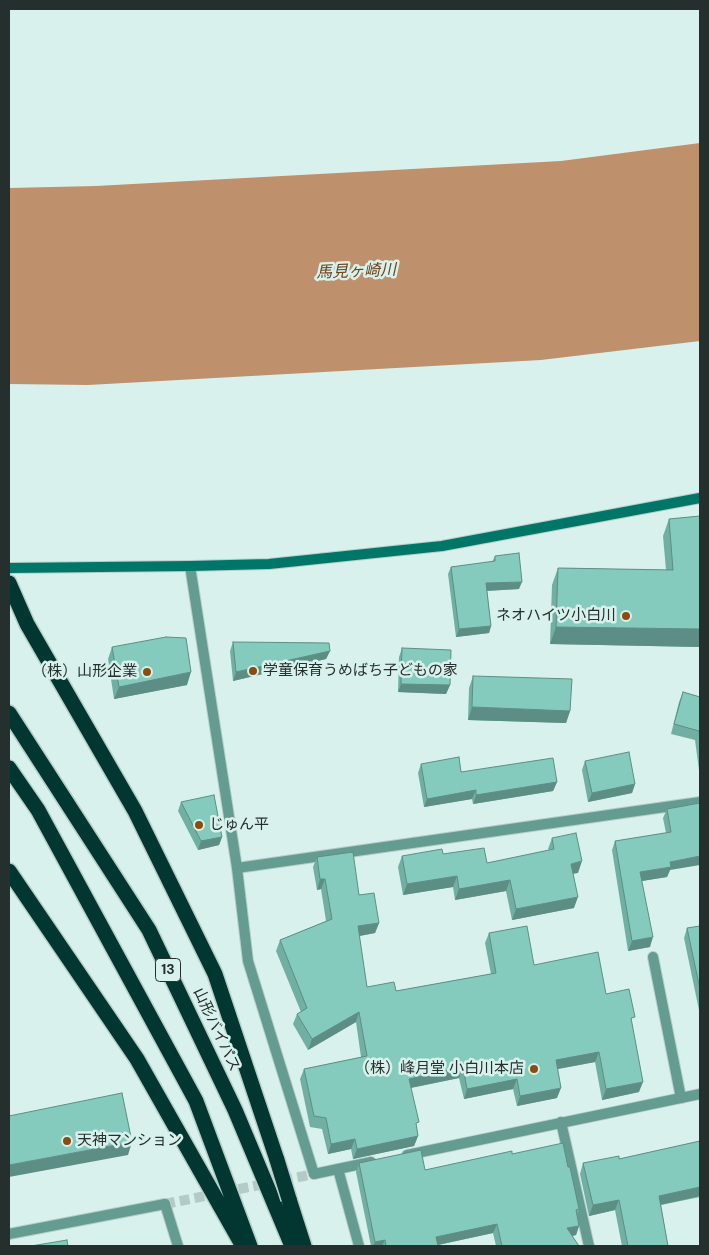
<!DOCTYPE html>
<html>
<head>
<meta charset="utf-8">
<style>
	body { margin:0 }
	#map { position:relative; width:709px; height:1255px; overflow:hidden; background:#d8f1ec; font-family:"DM Sans",sans-serif }
	canvas { display:block }
	.frame { position:absolute; inset:0; border:10px solid #252f2d; pointer-events:none }
</style>
</head>
<body>
<div id="map">
<canvas width="709" height="1255"></canvas>
<div class="frame"></div>
</div>
<script>
const ctx = document.querySelector('canvas').getContext('2d');
ctx.lineJoin = 'round';
function fill(path, color) {
  ctx.fillStyle = color;
  ctx.fill(path, 'evenodd');
}
function toPath(rows) {
  const path = new Path2D();
  for (const r of rows) {
    path.moveTo(r[0], r[1]);
    for (let i = 2; i < r.length; i += 2) path.lineTo(r[i], r[i + 1]);
  }
  return path;
}
function strokePath(path, color, width, dash) {
  ctx.strokeStyle = color;
  ctx.lineWidth = width;
  ctx.lineCap = dash ? 'butt' : 'round';
  ctx.setLineDash(dash || []);
  ctx.stroke(path);
}
function label(font, color, halo, rows, align = 'center') {
  ctx.font = font + ' "DM Sans","Noto Sans JP",sans-serif';
  ctx.lineWidth = 5;
  ctx.setLineDash([]);
  ctx.textBaseline = 'middle';
  ctx.strokeStyle = halo;
  ctx.fillStyle = color;
  for (const [text, x, y, turn = 0] of rows) {
    ctx.save();
    ctx.translate(x, y);
    ctx.rotate((+turn || 0) * Math.PI / 180);
    ctx.textAlign = isNaN(turn) ? turn : align;
    if (halo) ctx.strokeText(text, 0, 0);
    ctx.fillText(text, 0, 0);
    ctx.restore();
  }
}
fill(toPath([
	[700,143,700,341,541,360,88,385,9,384,9,188,96,186,561,161]
]), '#be906c');
strokePath(toPath([
	[165,1204,314,1174]
]), '#b4cac6', 10, [10, 5]);
const lane = toPath([
	[190,566,237,868,248,961,314,1174],
	[653,957,681,1098],
	[561,1122,589,1246],
	[338,1169,359,1246],
	[165,1204,178,1246]
]);
const street = toPath([
	[237,868,700,802],
	[407,1155,700,1094],
	[314,1174,371,1162],
	[9,1234,165,1204]
]);
const secondary = toPath([
	[9,568,190,566,269,564,442,546,700,498]
]);
const highway = toPath([
	[9,583,27,624,135,811,215,974,277,1160],
	[9,713,149,930,235,1110,292,1246],
	[9,768,38,810,196,1101,250,1246],
	[9,871,137,1059,240,1241],
	[289,1199,304,1246]
]);
strokePath(lane, '#b8ceca', 12);
strokePath(street, '#b8ceca', 12);
strokePath(secondary, '#b8ceca', 12);
strokePath(highway, '#b8ceca', 18);
strokePath(lane, '#659c92', 10);
strokePath(street, '#659c92', 10);
strokePath(secondary, '#007668', 10);
strokePath(highway, '#013730', 15);
const highwayBridge = toPath([
	[277,1160,289,1199]
]);
strokePath(highwayBridge, '#b8ceca', 18, []);
strokePath(highwayBridge, '#013730', 15);
fill(toPath([
	[700,516,700,647,550,644,552,585,558,568,666,570,663,536,669,519],
	[495,556,519,589,487,591,491,626,489,633,456,637,448,574,451,567,492,562],
	[233,642,330,651,326,659,233,681,230,651],
	[112,647,187,685,114,699,108,659],
	[402,648,450,685,446,694,398,692,399,657],
	[473,676,570,711,566,723,468,720,469,688],
	[683,692,700,697,700,778,695,740,671,734,679,702],
	[585,761,635,784,632,793,588,802,582,770],
	[421,764,461,772,557,782,553,791,473,804,472,799,424,807,418,773],
	[181,802,222,837,219,845,198,850,178,811],
	[700,803,667,877,641,881,650,947,628,951,612,850,615,841,666,833,663,818,667,809],
	[552,838,578,873,573,873,574,908,512,920,506,891,455,900,453,887,403,895,398,867,402,856,443,854,487,863,549,850,548,849],
	[317,857,359,895,379,923,375,933,359,936,367,987,396,991,491,974,485,943,489,933,534,965,606,994,632,1024,639,1092,602,1100,595,1062,558,1069,557,1098,517,1106,513,1089,464,1099,459,1078,411,1088,418,1136,414,1146,353,1159,351,1149,328,1154,322,1129,310,1127,300,1079,304,1069,361,1057,356,1022,308,1050,293,1024,297,1014,301,1012,276,951,280,940,326,921,321,889,317,890,313,867],
	[700,926,700,1015,684,938,687,928],
	[700,1141,700,1197,661,1205,668,1246,622,1246,615,1210,589,1216,580,1174,583,1163,619,1159],
	[512,1154,568,1167,579,1209,577,1215,579,1226,576,1235,572,1236,579,1246,496,1246,493,1233,438,1245,438,1246,371,1246,356,1172,359,1163,425,1170]
]), '#72afa3');
fill(toPath([
	[522,582,519,589,483,591,486,583],
	[491,626,489,633,456,637,459,629],
	[556,627,700,629,700,647,550,644],
	[330,651,326,659,233,681,236,672],
	[191,672,187,685,114,699,119,687],
	[401,684,450,685,446,694,398,692],
	[472,707,570,711,566,723,468,720],
	[557,782,553,791,473,804,476,795],
	[635,784,632,793,588,802,592,793],
	[476,790,472,799,424,807,427,799],
	[222,837,219,845,198,850,201,841],
	[700,856,700,865,670,870,667,877,636,882,640,872,670,862],
	[582,861,578,873,567,875,571,864],
	[457,876,453,887,403,895,407,884],
	[320,879,325,879,321,889,317,890],
	[510,880,506,891,455,900,459,889],
	[578,897,574,908,512,920,516,909],
	[379,923,375,933,354,937,358,926],
	[653,937,650,947,628,951,632,941],
	[359,1012,356,1022,308,1050,312,1039],
	[599,1052,595,1062,552,1070,556,1060],
	[463,1067,459,1078,405,1089,409,1079],
	[517,1079,513,1089,464,1099,467,1089],
	[643,1082,639,1092,602,1100,606,1089],
	[561,1088,557,1098,517,1106,520,1096],
	[418,1136,414,1146,353,1159,357,1149],
	[355,1139,351,1149,328,1154,331,1144],
	[132,1142,128,1155,9,1177,9,1165],
	[700,1187,700,1196,655,1206,659,1196],
	[619,1200,615,1210,589,1216,593,1205],
	[497,1224,493,1233,433,1246,436,1237],
	[579,1226,576,1235,564,1238,567,1228],
	[385,1240,382,1246,373,1246,375,1242]
]), '#5c8e85');
const building = toPath([
	[700,516,700,629,556,627,558,568,673,570,669,519,700,516],
	[519,553,522,582,486,583,491,626,459,629,451,567,495,561,495,556,519,553],
	[166,637,186,638,191,672,119,687,112,647,166,637],
	[233,642,329,643,330,651,236,672,233,642],
	[402,648,451,650,450,685,401,684,402,648],
	[473,676,572,679,570,711,472,707,473,676],
	[683,692,700,697,700,742,699,731,674,724,683,692],
	[629,752,635,784,592,793,585,761,629,752],
	[459,757,461,772,553,758,557,782,476,795,476,790,427,799,421,764,459,757],
	[214,795,222,837,201,841,181,802,214,795],
	[700,803,700,856,670,862,671,867,640,872,653,937,632,941,615,841,671,832,667,809,700,803],
	[576,833,582,861,571,864,578,897,516,909,510,880,459,889,457,876,407,884,402,856,442,849,443,854,484,848,487,863,554,849,552,838,576,833],
	[353,852,359,895,374,893,379,923,358,926,367,987,394,982,396,991,496,973,489,933,527,926,534,965,598,952,606,994,629,989,635,1017,631,1018,643,1082,606,1089,599,1052,556,1060,561,1088,520,1096,517,1079,467,1089,463,1067,409,1079,419,1122,416,1123,418,1136,357,1149,355,1139,331,1144,326,1118,314,1116,304,1069,367,1056,359,1012,312,1039,297,1014,307,1008,280,940,332,919,325,879,320,879,317,857,353,852],
	[700,926,700,989,687,928,700,926],
	[122,1093,132,1142,9,1165,9,1116,122,1093],
	[700,1141,700,1187,659,1196,668,1246,628,1246,619,1200,593,1205,583,1163,619,1156,619,1159,700,1141],
	[563,1143,568,1167,570,1167,579,1209,576,1210,579,1226,567,1228,579,1246,502,1246,497,1224,436,1237,438,1246,386,1246,385,1240,375,1242,359,1163,421,1150,425,1170,512,1151,512,1154,563,1143],
	[67,1240,68,1246,31,1246,67,1240]
]);
fill(building, '#84cbbe');
strokePath(building, '#5c8e85', 1);
for (const [x, y, r, color] of [
	[626,616,5,"#8a4c0f"],
	[253,671,5,"#8a4c0f"],
	[147,672,5,"#8a4c0f"],
	[199,825,5,"#8a4c0f"],
	[534,1069,5,"#8a4c0f"],
	[67,1141,5,"#8a4c0f"]
]) {
  const dot = new Path2D();
  dot.arc(x, y, r, 0, 2 * Math.PI);
  ctx.fillStyle = color;
  ctx.fill(dot);
  strokePath(dot, '#d8f1ec', 2);
}
for (const [x, y, w] of [
	[168,970,25]
]) {
  const box = new Path2D();
  box.roundRect(x - w / 2, y - 11.5, w, 23, 4);
  ctx.fillStyle = '#d8f1ec';
  ctx.fill(box);
  strokePath(box, '#252f2d', 1);
}
label('bold 14px', '#252f2d', null, [
	["13",168,970]
]);
label('15px', '#252f2d', '#d8f1ec', [
	["ネオハイツ小白川",616,616],
	["学童保育うめばち子どもの家",263,671,"left"],
	["（株）山形企業",137,672],
	["じゅん平",209,825,"left"],
	["（株）峰月堂 小白川本店",524,1069],
	["天神マンション",77,1141,"left"]
], 'right');
label('15px', '#252f2d', '#d8f1ec', [
	["山形バイパス",216,1030,65]
]);
label('italic 16px', '#6f4018', '#d8f1ec', [
	["馬見ヶ崎川",356,272,-2]
]);
</script>
</body>
</html>
